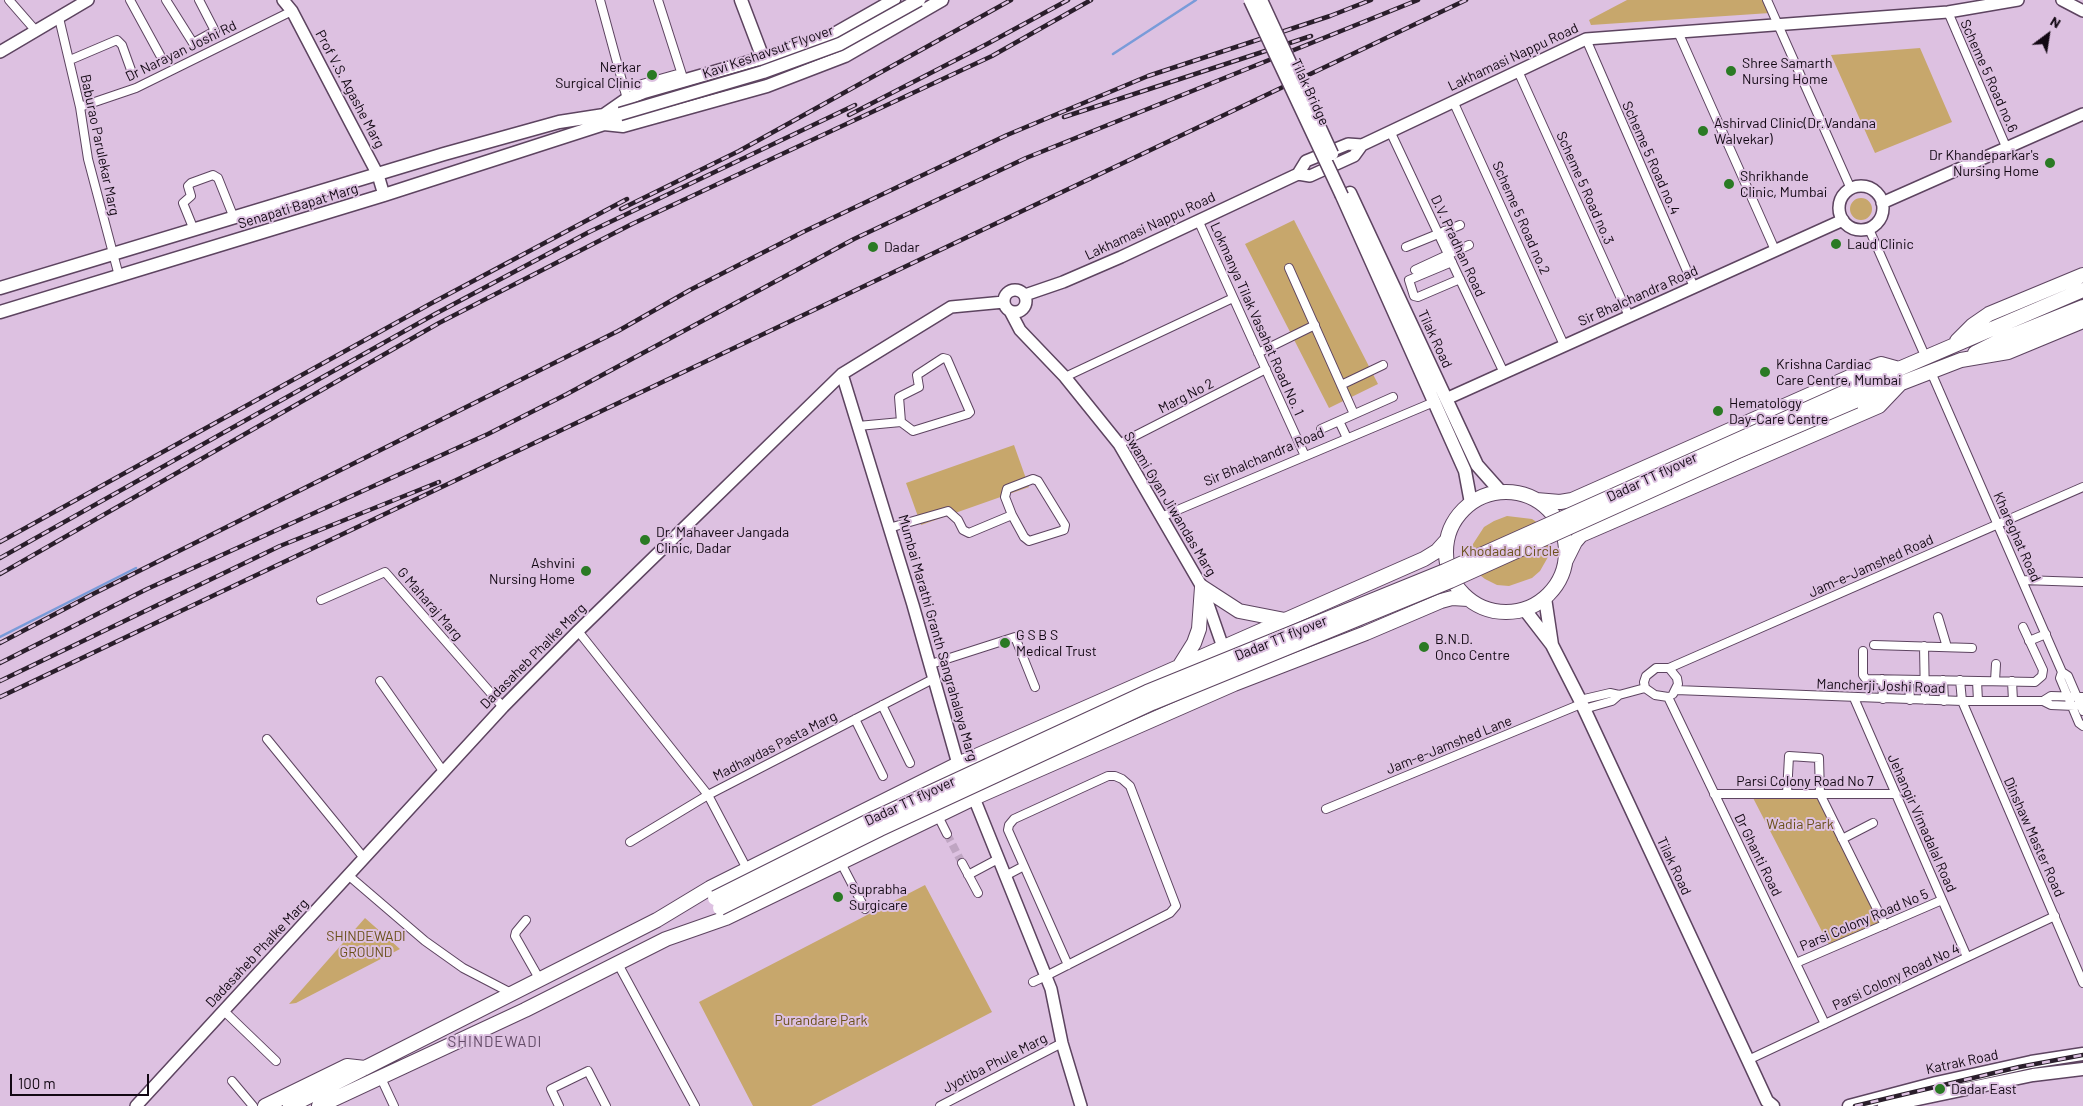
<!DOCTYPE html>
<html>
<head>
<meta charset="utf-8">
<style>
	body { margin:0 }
	#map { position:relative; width:2083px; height:1106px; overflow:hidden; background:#ddc1e1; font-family:Barlow,sans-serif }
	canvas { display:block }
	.north { position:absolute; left:2023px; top:10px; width:50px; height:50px; -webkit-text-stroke:4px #ddc1e1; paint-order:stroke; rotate:31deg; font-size:14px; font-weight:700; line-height:20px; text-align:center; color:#120813 }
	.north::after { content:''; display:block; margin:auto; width:18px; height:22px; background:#120813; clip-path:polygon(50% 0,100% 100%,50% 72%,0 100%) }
	.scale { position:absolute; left:10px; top:1074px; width:139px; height:22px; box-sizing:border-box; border:2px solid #120813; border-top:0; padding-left:6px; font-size:15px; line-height:18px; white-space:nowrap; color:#120813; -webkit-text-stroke:4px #ddc1e1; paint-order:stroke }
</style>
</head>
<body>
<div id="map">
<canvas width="2083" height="1106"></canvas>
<div class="north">N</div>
<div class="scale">100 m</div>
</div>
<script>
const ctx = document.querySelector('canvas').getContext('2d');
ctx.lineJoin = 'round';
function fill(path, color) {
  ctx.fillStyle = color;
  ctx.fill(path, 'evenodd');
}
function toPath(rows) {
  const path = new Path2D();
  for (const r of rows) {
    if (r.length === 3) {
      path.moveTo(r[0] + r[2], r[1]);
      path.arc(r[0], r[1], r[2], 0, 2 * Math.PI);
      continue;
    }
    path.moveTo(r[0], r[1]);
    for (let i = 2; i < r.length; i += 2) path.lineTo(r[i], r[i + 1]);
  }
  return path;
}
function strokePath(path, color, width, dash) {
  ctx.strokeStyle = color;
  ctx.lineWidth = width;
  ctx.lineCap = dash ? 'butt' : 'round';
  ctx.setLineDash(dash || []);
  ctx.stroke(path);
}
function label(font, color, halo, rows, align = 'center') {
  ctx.font = font + ' Barlow,sans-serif';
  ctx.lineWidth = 4;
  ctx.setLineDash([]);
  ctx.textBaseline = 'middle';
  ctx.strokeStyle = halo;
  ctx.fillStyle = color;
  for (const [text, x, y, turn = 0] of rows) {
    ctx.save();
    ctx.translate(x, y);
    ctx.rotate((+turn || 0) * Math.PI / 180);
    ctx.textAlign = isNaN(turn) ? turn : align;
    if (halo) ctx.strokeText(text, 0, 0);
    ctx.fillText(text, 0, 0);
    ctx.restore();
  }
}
fill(toPath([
	[1627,0,1764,0,1770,13,1591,25,1589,20],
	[1920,48,1952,122,1875,153,1831,55],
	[1861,209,11],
	[1294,220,1378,384,1329,408,1245,244],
	[1014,445,1029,487,921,525,906,483],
	[1507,516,1532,519,1541,525,1547,534,1549,545,1548,557,1540,571,1532,578,1509,586,1497,585,1485,579,1476,572,1471,554,1473,544,1484,527,1494,521],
	[1751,794,1818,794,1884,924,1830,947],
	[925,885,992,1012,811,1106,753,1106,699,1002],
	[365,918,400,949,296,1003,289,1004]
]), '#c7a76c');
strokePath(toPath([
	[1113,54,1196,0],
	[0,637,136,568]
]), '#799bd9', 2.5);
strokePath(toPath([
	[947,834,962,863]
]), '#bfa5c2', 8, [8, 4]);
const street = toPath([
	[9,0,36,31],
	[130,0,160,55],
	[166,0,193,43,215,31,199,0],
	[600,0,627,99],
	[658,0,684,81],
	[1767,0,1851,189],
	[1948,12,2007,149],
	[59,18,80,107,88,159,119,276],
	[1678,32,1775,250],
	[1586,39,1694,287],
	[70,60,117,40,122,45,131,70],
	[1518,71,1629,316],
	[624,89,681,73],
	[1453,101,1564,345],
	[80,107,136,88,292,11],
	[1390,131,1504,373],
	[1198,220,1305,456],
	[1869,229,1926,358],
	[194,230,183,203,191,196,188,186,191,183,213,175,218,178,234,218],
	[1444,231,1454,252],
	[1406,247,1460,225],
	[1452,262,1409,280,1414,296,1418,297,1460,279],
	[1289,268,1354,414],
	[1415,270,1469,245],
	[1258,353,1315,325],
	[1931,372,2062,672,2068,676,2083,711],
	[1065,377,1233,298],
	[1341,385,1383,365],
	[1339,421,1347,438],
	[858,426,901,422,913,431,968,414,970,412,947,359,943,358,917,375,919,387,899,397,901,422],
	[1321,429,1393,397],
	[1119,444,1266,369],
	[1161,517,1434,402],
	[889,528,948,511,958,520,963,530,969,533,1012,515,1024,537,1029,541,1064,530,1065,525,1038,481,1033,479,1007,489,1005,497,1012,515],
	[2022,580,2083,582],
	[321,600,385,572,503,707],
	[1938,617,1947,647],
	[578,631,708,795,747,869],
	[2029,641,2046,634],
	[1874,645,1972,648],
	[1924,646,1925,700],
	[1863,651,1863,675,1866,679,2035,682,2042,676,2043,670,2023,627],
	[931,664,1015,637,1035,687],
	[1669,668,1677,678,1678,684,1673,694],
	[2062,672,2060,678,2079,723,2083,726],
	[1882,679,1883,699],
	[1909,680,1910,700],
	[1943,680,1944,701],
	[1960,680,1962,701,2083,983],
	[380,681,443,771],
	[1977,681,1978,701],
	[1995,681,1996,664],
	[2012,681,2013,701],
	[1645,688,1644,682,1646,676,1656,668,1669,668,2083,487],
	[1645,688,1655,695,1668,697],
	[1676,690,1962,701,2043,701,2051,696,2083,697],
	[1668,697,1825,1024],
	[1854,698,1967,957],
	[1580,700,1610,693,1619,695,1645,688],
	[2043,701,2051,705,2075,706],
	[882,705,910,763],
	[1584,709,1612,701,1619,695],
	[855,719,883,776],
	[267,739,364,858],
	[1714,794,1896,794],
	[1787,794,1789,756,1819,758,1820,794,1885,925],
	[1326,809,1581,704],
	[938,816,947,834],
	[1842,839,1873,823],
	[630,842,708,795,935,678],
	[841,863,865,909],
	[962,863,978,893],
	[348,875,425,941,463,968,513,994],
	[968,875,998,859],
	[1005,876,1024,866],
	[526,920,516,932,515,936,540,980],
	[1796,963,1942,900],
	[618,964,695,1106],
	[1033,982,1046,976,1170,913,1176,906,1130,786,1122,779,1115,776,1108,776,1014,819,1009,825,1008,830,1068,965],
	[224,1011,276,1061],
	[1748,1060,2055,916],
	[380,1076,394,1106],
	[232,1081,253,1106],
	[559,1106,551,1089,588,1071,606,1106],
	[940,1106,1062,1043]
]);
const secondary = toPath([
	[283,0,292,11,350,122,378,175,384,195],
	[2062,0,2083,11],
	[0,52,88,0],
	[1298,174,1310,176,1354,156,1362,145],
	[1861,208,22],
	[1882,203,2083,114],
	[1015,301,11],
	[1025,295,1063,282,1121,257,1298,174,1306,161,1348,144,1362,145,1586,39,1948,12,2018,0],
	[1010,311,1020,330,1065,377,1119,444,1202,587,1225,653],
	[842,374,913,605,958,764,974,798,1051,989,1062,1043,1081,1106],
	[1446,399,1843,220],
	[136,1106,503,707,578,631,842,374,951,307,1004,302]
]);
const primary = toPath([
	[741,0,763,58,765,66],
	[604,115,627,99,644,92,763,58,836,33,894,0],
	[604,124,623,126,767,86,845,56,942,0],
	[1350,193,1477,465,1501,492],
	[1342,196,1465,471,1471,503],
	[0,288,444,154,559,122,604,115,618,114],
	[0,312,384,195,604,124,620,114],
	[1545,598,1552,645],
	[1525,610,1552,645,1580,700,1748,1060,1767,1101,1773,1106],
	[1849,1106,1936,1083,2031,1062,2083,1054],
	[1884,1106,2033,1075,2083,1069]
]);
const highway = toPath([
	[1957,341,1973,325,1989,314,2083,275],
	[1975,353,2001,340,2083,307],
	[1852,389,2083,290],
	[1855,401,1961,360,2008,352,2083,321],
	[1506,552,60],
	[1536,500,1560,502,1572,500,1870,368,1881,364,1899,369],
	[1566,560,1575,542,1581,535,1879,406,1899,385],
	[1202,587,1239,611,1285,620],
	[1179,667,1194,643,1199,629,1202,587],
	[265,1106,347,1066,365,1068],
	[290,1106,657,920,710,888,958,764,1424,559,1437,551,1446,541],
	[319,1106,525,1010,666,939,726,918,974,798,1234,684,1366,633,1441,601,1452,598,1468,599]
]);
strokePath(street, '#5d4460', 10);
strokePath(secondary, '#5d4460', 14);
strokePath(primary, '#5d4460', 15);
strokePath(highway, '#5d4460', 16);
strokePath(street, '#fff', 8);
strokePath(secondary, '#fff', 11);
strokePath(primary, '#fff', 12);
strokePath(highway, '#fff', 14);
const rail = toPath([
	[849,115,987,44,1068,0],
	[1064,117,1311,36],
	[621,209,739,151,1011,0],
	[0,542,430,304,627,199],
	[0,558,435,314,589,232,855,105],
	[0,574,439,323,632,224,992,56,1091,0],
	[0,643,93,594,618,331,690,290,803,232,1007,135,1148,76,1330,16,1371,0],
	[0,663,147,589,488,434,567,394,854,239,1026,158,1418,0],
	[0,681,280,546,439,482],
	[0,697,1466,0],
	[1855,1106,2019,1067,2083,1055]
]);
strokePath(rail, '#2a1e2b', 4.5);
strokePath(rail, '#ddc1e1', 2.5, [8]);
const primaryBridge = toPath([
	[1250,0,1342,196],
	[1261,0,1332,154],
	[620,114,763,72,840,44,919,0]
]);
const highwayBridge = toPath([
	[715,898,875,818,1147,692,1445,571,1852,389],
	[720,908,880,829,1152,703,1450,581,1738,451,1855,401]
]);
strokePath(primaryBridge, '#5d4460', 15, []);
strokePath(highwayBridge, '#5d4460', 16, []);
strokePath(primaryBridge, '#fff', 12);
strokePath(highwayBridge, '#fff', 14);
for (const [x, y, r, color] of [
	[1731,71,6,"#2a7a24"],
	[652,75,6,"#2a7a24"],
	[1703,131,6,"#2a7a24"],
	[2050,163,6,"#2a7a24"],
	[1729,184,6,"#2a7a24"],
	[1836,244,6,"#2a7a24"],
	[873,247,6,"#2a7a24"],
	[1765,372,6,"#2a7a24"],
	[1718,411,6,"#2a7a24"],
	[645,540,6,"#2a7a24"],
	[586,571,6,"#2a7a24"],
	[1005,643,6,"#2a7a24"],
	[1424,647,6,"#2a7a24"],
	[838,897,6,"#2a7a24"],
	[1940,1089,6,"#2a7a24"]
]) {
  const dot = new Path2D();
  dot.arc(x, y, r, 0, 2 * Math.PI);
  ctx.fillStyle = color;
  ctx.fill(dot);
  strokePath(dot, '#ddc1e1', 2);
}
label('14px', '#120813', '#ddc1e1', [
	["Dr Narayan Joshi Rd",181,51,-26],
	["Kavi Keshavsut Flyover",768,52,-19],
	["Lakhamasi Nappu Road",1513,57,-25],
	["Scheme 5 Road no.6",1989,76,66],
	["Prof V.S. Agashe Marg",350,89,62],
	["Tilak Bridge",1310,92,65],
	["Baburao Parulekar Marg",100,145,78],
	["Scheme 5 Road no.4",1651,158,66],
	["Scheme 5 Road no.3",1585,188,66],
	["Senapati Bapat Marg",298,206,-17],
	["Scheme 5 Road no.2",1521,218,66],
	["Lakhamasi Nappu Road",1150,226,-25],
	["D.V. Pradhan Road",1458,246,65],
	["Sir Bhalchandra Road",1638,296,-24],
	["Lokmanya Tilak Vasahat Road No. 1",1257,319,66],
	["Tilak Road",1435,339,65],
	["Marg No 2",1186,396,-27],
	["Sir Bhalchandra Road",1264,457,-23],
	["Dadar TT flyover",1652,477,-25],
	["Swami Gyan Jiwandas Marg",1170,504,59],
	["Khareghat Road",2017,537,66],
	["Jam-e-Jamshed Road",1871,566,-24],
	["G Maharaj Marg",430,604,49],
	["Mumbai Marathi Granth Sangrahalaya Marg",938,638,74],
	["Dadar TT flyover",1281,638,-22],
	["Dadasaheb Phalke Marg",533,656,-45],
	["Mancherji Joshi Road",1881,686,2],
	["Jam-e-Jamshed Lane",1449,745,-22],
	["Madhavdas Pasta Marg",775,746,-27],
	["Parsi Colony Road No 7",1805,781],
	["Dadar TT flyover",910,801,-25],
	["Jehangir Vimadalal Road",1922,823,66],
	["Dinshaw Master Road",2034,837,66],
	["Dr Ghanti Road",1758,855,64],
	["Tilak Road",1674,866,65],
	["Parsi Colony Road No 5",1864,920,-23],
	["Dadasaheb Phalke Marg",257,953,-47],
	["Parsi Colony Road No 4",1896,977,-25],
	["Katrak Road",1962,1062,-12],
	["Jyotiba Phule Marg",995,1063,-27]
]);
label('14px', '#120813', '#ddc1e1', [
	["Shree Samarth",1742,63],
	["Nursing Home",1742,79],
	["Nerkar",641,67,"right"],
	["Surgical Clinic",641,83,"right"],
	["Ashirvad Clinic(Dr.Vandana",1714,123],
	["Walvekar)",1714,139],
	["Dr Khandeparkar's",2039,155,"right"],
	["Nursing Home",2039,171,"right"],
	["Shrikhande",1740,176],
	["Clinic, Mumbai",1740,192],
	["Laud Clinic",1847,244],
	["Dadar",884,247],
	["Krishna Cardiac",1776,364],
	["Care Centre, Mumbai",1776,380],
	["Hematology",1729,403],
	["Day-Care Centre",1729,419],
	["Dr. Mahaveer Jangada",656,532],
	["Clinic, Dadar",656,548],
	["Ashvini",575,563,"right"],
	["Nursing Home",575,579,"right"],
	["G S B S",1016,635],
	["Medical Trust",1016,651],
	["B.N.D.",1435,639],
	["Onco Centre",1435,655],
	["Suprabha",849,889],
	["Surgicare",849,905],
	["Dadar East",1951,1089]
], 'left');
label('14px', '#6a501a', '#ddc1e1', [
	["Khodadad Circle",1510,551],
	["Wadia Park",1800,824],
	["SHINDEWADI",366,936],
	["GROUND",366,952],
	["Purandare Park",821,1020]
]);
ctx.letterSpacing = '1px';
label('15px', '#644c68', '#ddc1e1', [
	["SHINDEWADI",495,1042]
]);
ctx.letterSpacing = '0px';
</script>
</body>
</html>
